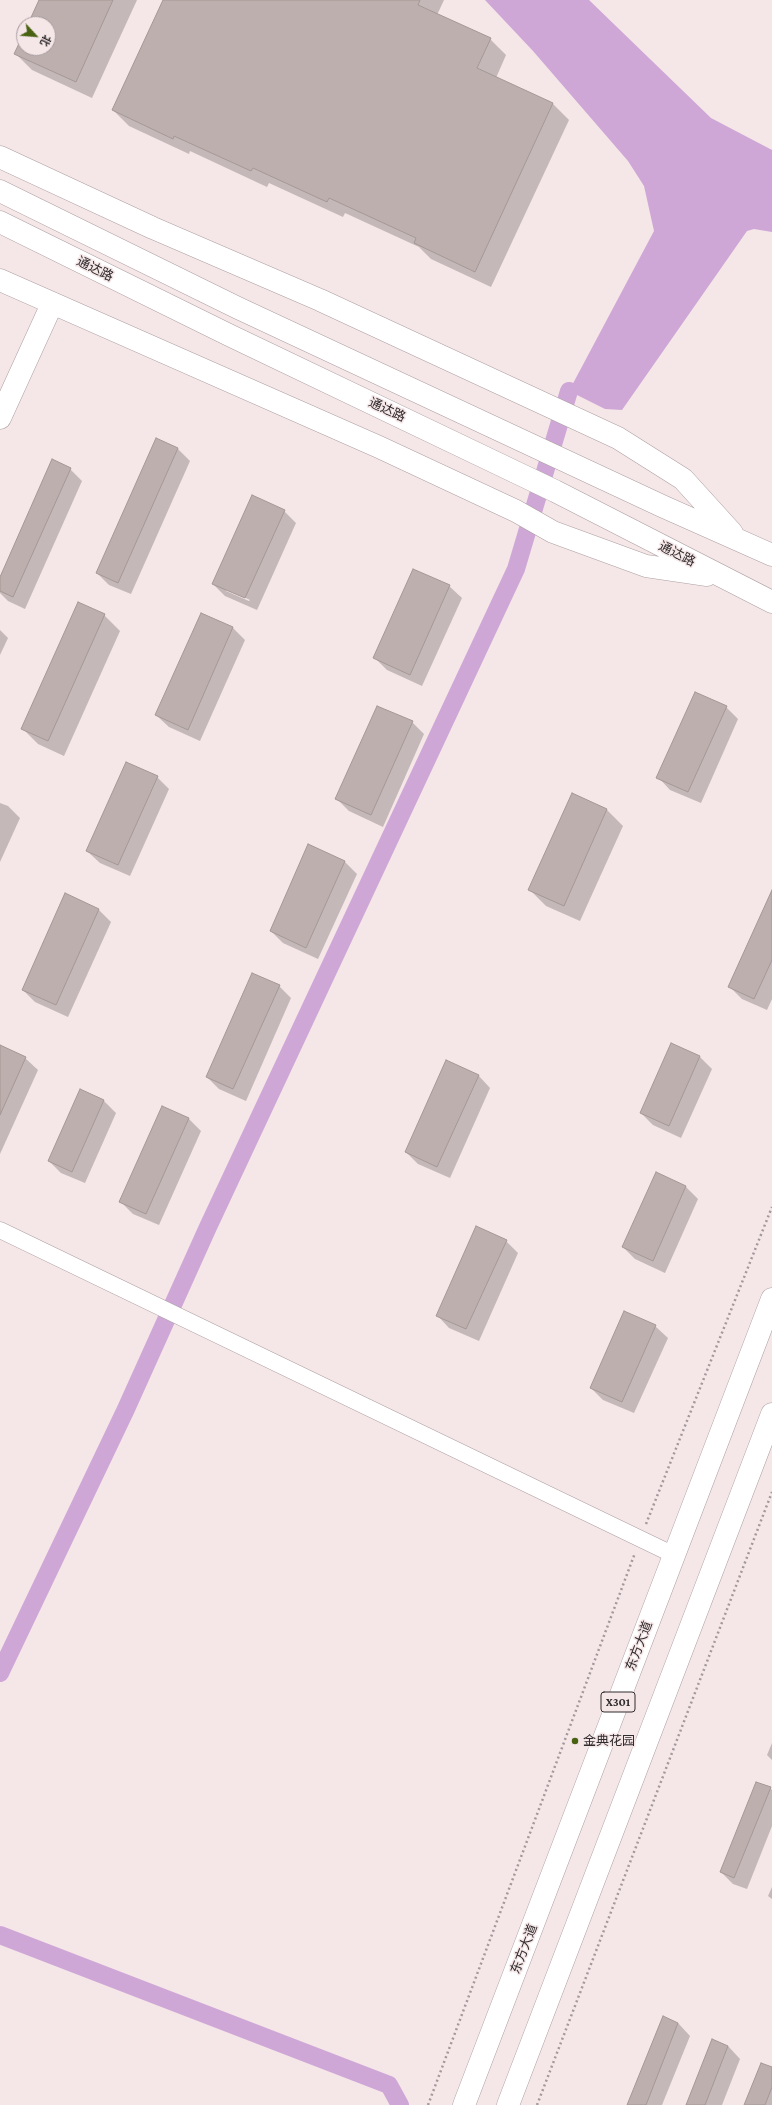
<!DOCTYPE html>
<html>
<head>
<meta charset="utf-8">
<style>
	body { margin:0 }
	#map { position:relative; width:772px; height:2105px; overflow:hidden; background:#f5e6e8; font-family:"Crimson Pro","Noto Sans SC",serif }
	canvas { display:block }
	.north { position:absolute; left:16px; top:16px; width:40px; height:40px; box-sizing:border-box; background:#f5e6e8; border:1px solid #a69b9d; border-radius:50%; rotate:116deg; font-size:11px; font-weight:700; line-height:16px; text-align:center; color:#302b2c }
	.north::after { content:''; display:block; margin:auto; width:14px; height:18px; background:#496212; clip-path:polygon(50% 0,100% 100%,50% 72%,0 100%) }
</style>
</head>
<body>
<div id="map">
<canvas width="772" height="2105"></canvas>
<div class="north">北</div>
</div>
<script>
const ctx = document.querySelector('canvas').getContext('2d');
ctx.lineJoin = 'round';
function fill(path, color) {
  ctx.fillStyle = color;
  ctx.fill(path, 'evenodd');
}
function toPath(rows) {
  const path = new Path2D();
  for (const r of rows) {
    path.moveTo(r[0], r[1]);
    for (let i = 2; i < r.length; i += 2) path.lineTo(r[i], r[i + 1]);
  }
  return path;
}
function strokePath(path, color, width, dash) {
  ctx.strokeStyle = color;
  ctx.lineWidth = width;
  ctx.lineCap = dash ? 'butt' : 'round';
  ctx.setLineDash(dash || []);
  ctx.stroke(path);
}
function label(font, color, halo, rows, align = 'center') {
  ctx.font = font + ' "Crimson Pro","Noto Sans SC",serif';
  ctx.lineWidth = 3;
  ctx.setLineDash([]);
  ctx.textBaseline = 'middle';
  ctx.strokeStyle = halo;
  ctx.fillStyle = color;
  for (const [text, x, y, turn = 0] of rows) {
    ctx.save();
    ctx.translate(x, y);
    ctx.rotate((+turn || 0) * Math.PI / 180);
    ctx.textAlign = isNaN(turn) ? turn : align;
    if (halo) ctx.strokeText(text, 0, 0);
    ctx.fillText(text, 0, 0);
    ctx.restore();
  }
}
fill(toPath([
	[485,0,589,0,711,118,772,150,772,232,754,229,747,231,622,410,605,409,569,391,654,231,644,186,628,161,533,51]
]), '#cea7d7');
fill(toPath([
	[40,0,137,0,92,98,32,70,16,54,24,36,24,48,48,48,48,24,29,24],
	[164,0,444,0,437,15,490,39,506,55,496,78,553,104,569,120,491,287,431,259,419,247,345,213,343,217,269,183,267,187,190,151,189,154,129,126,113,110],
	[156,439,178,449,190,461,131,594,109,585,97,573],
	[70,469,82,481,25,609,8,601,0,593,0,579],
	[284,511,296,523,257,610,225,596,213,584],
	[226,589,250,600,249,601,226,591],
	[449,586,462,598,422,686,387,670,375,658],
	[201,614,233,628,245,640,200,741,169,727,156,715],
	[104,615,120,631,64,756,38,744,22,728],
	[0,630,8,638,0,655],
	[726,707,738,719,701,803,670,790,658,777],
	[412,722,424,734,383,827,349,811,337,799],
	[157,777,169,789,130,876,100,863,87,851],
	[572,794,607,810,623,826,580,921,546,906,530,890],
	[0,803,8,806,20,818,0,862],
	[344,861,357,874,318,959,283,943,271,931],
	[772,894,772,999,767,1010,742,999,730,987],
	[98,909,111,922,68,1017,35,1002,23,990],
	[279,986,291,998,246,1101,219,1089,207,1077],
	[0,1046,25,1058,38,1070,0,1154],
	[700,1057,712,1069,681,1138,653,1125,641,1113],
	[478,1075,490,1088,450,1178,418,1164,406,1152],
	[80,1091,104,1101,116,1113,85,1183,61,1173,49,1161],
	[163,1107,189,1119,201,1131,159,1225,133,1214,120,1201],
	[656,1174,686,1187,698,1199,665,1273,635,1259,623,1247],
	[506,1241,518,1253,479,1341,449,1328,437,1315],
	[655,1326,668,1338,634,1413,603,1400,591,1388],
	[772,1743,772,1760,767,1755],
	[770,1788,772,1790,772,1826,747,1889,733,1884,721,1872],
	[772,1887,772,1899,768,1896],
	[678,2023,690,2036,662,2105,628,2105],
	[713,2040,728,2046,740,2059,722,2105,687,2105],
	[772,2068,772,2105,746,2105]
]), '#0003');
strokePath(toPath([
	[0,1673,126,1409,208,1227,516,569,569,391],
	[0,1935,389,2085,400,2105]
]), '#cea7d7', 18);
const building = toPath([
	[39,0,113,0,76,82,14,54,24,33,24,48,48,48,48,24,28,24,39,0],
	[163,0,420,0,418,5,491,38,477,68,553,103,475,272,414,243,416,238,329,198,327,202,253,168,251,171,174,136,173,139,112,110,163,0],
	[156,438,178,448,118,583,96,573,156,438],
	[52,459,71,468,13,597,0,591,0,577,52,459],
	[252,495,285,510,245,598,212,584,252,495],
	[413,569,450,585,410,675,373,658,413,569],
	[78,602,105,614,48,741,21,729,78,602],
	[201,613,233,627,188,730,155,715,201,613],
	[695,692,727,706,688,792,656,778,695,692],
	[377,706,413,721,371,815,335,799,377,706],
	[126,762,158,776,118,865,86,851,126,762],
	[572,793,607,809,564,906,528,890,572,793],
	[308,844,345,861,306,948,270,931,308,844],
	[772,890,772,960,754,999,728,987,772,890],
	[65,893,99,909,56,1005,22,990,65,893],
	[252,973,280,985,233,1089,206,1077,252,973],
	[671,1043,700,1056,669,1126,640,1113,671,1043],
	[0,1045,26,1057,0,1115,0,1045],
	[446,1060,479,1075,437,1167,405,1152,446,1060],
	[80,1089,104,1100,72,1172,48,1161,80,1089],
	[162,1106,189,1118,146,1214,119,1202,162,1106],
	[656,1172,686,1186,653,1261,622,1247,656,1172],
	[476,1226,507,1240,466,1329,436,1316,476,1226],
	[624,1311,656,1325,622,1402,590,1388,624,1311],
	[756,1782,771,1787,734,1878,720,1872,756,1782],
	[663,2016,678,2023,646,2105,627,2105,663,2016],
	[712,2039,728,2046,705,2105,686,2105,712,2039],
	[761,2063,772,2067,772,2087,765,2105,744,2105,761,2063]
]);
fill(building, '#bdafad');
strokePath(building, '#a49794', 1);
const street = toPath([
	[0,1230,674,1555]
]);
const secondary = toPath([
	[0,157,153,228,320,300,618,438,683,479,732,533],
	[0,191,238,308,662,506,772,555],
	[0,222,229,335,555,491,772,602],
	[0,280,379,447,516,511,553,532,646,566,707,575],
	[0,418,52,304]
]);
const primary = toPath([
	[464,2105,772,1299],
	[508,2105,772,1414]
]);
strokePath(street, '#ad9fa1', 17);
strokePath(secondary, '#ad9fa1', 23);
strokePath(primary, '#ad9fa1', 23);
strokePath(toPath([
	[646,1524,772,1207],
	[428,2105,635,1553],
	[537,2105,772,1492]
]), '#a3989a', 2.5, [2, 3]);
strokePath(street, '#fff', 16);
strokePath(secondary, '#fff', 22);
strokePath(primary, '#fff', 22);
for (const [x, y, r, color] of [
	[575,1741,4,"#496212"]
]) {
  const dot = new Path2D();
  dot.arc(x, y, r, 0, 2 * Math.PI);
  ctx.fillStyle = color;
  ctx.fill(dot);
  strokePath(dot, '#f5e6e8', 1.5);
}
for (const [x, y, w] of [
	[618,1702,34]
]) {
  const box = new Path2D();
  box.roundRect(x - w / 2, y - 10, w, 20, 3);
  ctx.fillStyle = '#f5e6e8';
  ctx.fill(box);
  strokePath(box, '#302b2c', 1);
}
label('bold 12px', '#302b2c', null, [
	["X301",618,1702]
]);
label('13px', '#302b2c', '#f5e6e8', [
	["通达路",95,269,26],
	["通达路",387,410,25],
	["通达路",677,554,27],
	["东方大道",639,1646,-69],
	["东方大道",524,1949,-69]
]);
label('13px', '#302b2c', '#f5e6e8', [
	["金典花园",583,1741]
], 'left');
</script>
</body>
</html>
